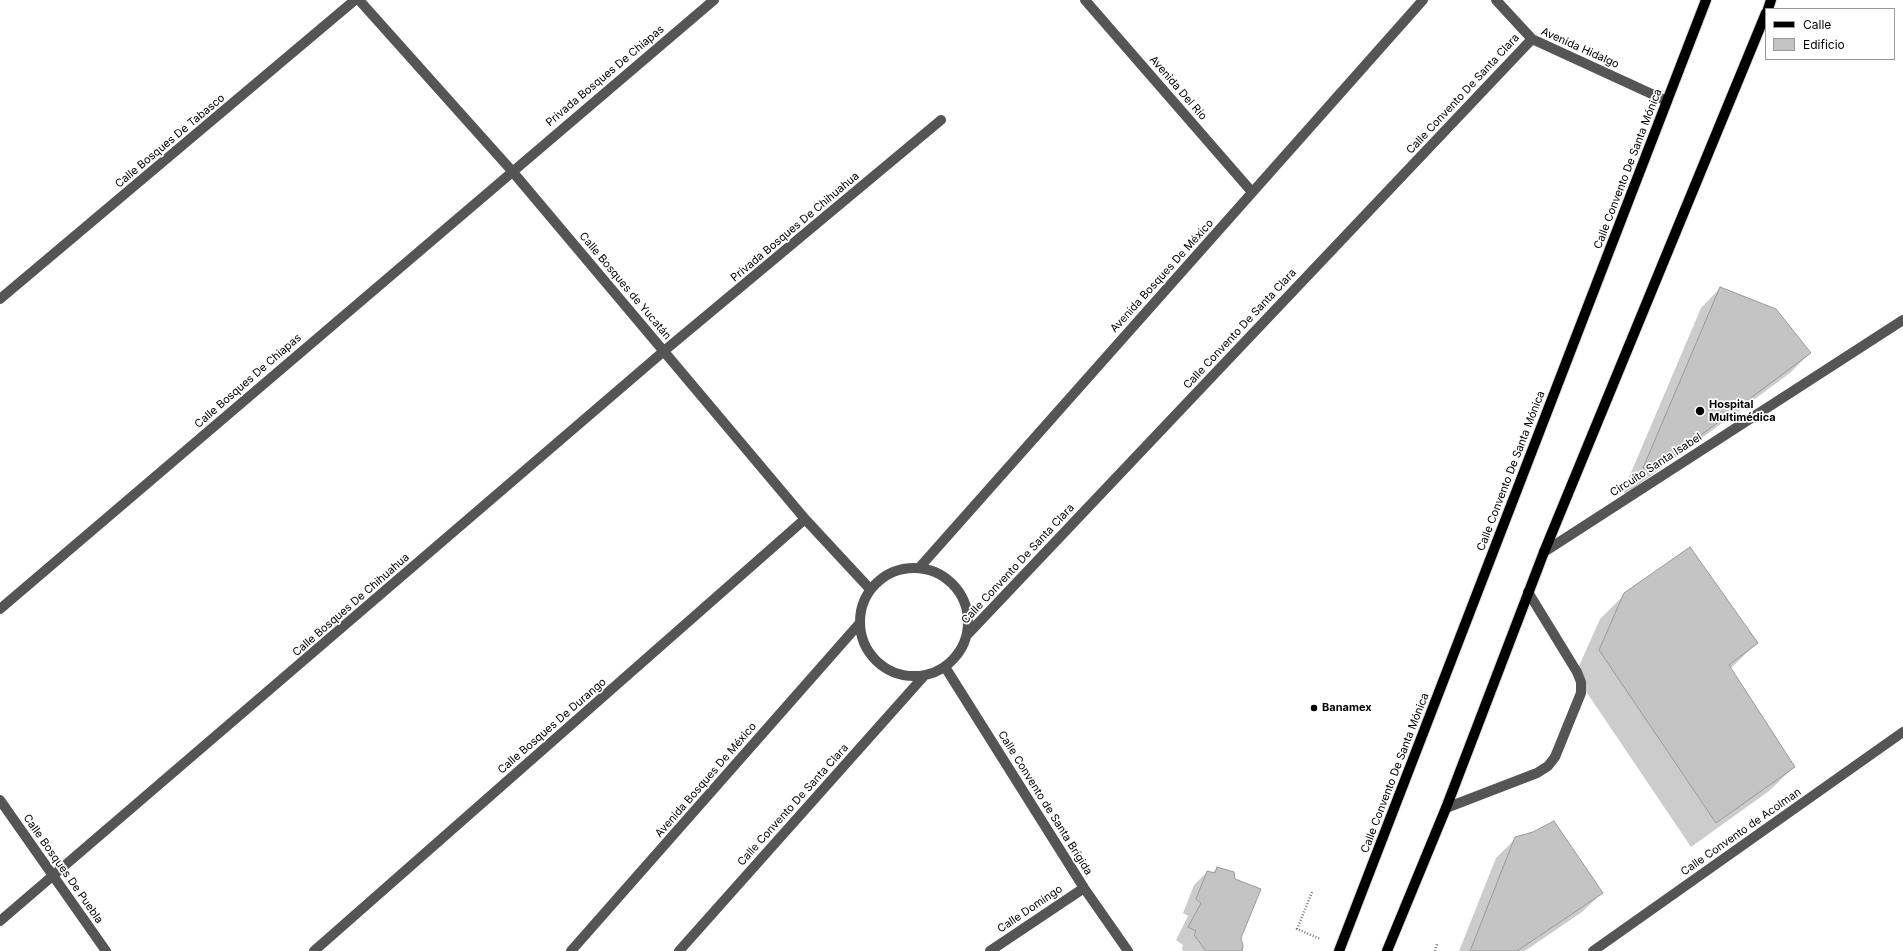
<!DOCTYPE html>
<html>
<head>
<meta charset="utf-8">
<style>
	body { margin:0 }
	#map { position:relative; width:1903px; height:951px; overflow:hidden; background:#fff; font-family:Inter,sans-serif }
	canvas { display:block }
	.legend { position:absolute; left:1765px; top:8px; width:130px; height:52px; box-sizing:border-box; background:#fff; border:1px solid #999; margin:0; padding:5px 7px; list-style:none; font-size:12px; color:#000 }
	.legend li { display:flex; align-items:center; gap:8px; height:20px }
	.legend b { width:20px; border:1px solid #999 }
</style>
</head>
<body>
<div id="map">
<canvas width="1903" height="951"></canvas>
<ul class="legend">
<li><b style="height:5px;background:#000"></b>Calle</li>
<li><b style="height:11px;background:#c4c4c4"></b>Edificio</li>
</ul>
</div>
<script>
const ctx = document.querySelector('canvas').getContext('2d');
ctx.lineJoin = 'round';
function fill(path, color) {
  ctx.fillStyle = color;
  ctx.fill(path, 'evenodd');
}
function toPath(rows) {
  const path = new Path2D();
  for (const r of rows) {
    if (r.length === 3) {
      path.moveTo(r[0] + r[2], r[1]);
      path.arc(r[0], r[1], r[2], 0, 2 * Math.PI);
      continue;
    }
    path.moveTo(r[0], r[1]);
    for (let i = 2; i < r.length; i += 2) path.lineTo(r[i], r[i + 1]);
  }
  return path;
}
function strokePath(path, color, width, dash) {
  ctx.strokeStyle = color;
  ctx.lineWidth = width;
  ctx.lineCap = dash ? 'butt' : 'round';
  ctx.setLineDash(dash || []);
  ctx.stroke(path);
}
function label(font, color, halo, rows, align = 'center') {
  ctx.font = font + ' Inter,sans-serif';
  ctx.lineWidth = 3.5;
  ctx.setLineDash([]);
  ctx.textBaseline = 'middle';
  ctx.strokeStyle = halo;
  ctx.fillStyle = color;
  for (const [text, x, y, turn = 0] of rows) {
    ctx.save();
    ctx.translate(x, y);
    ctx.rotate((+turn || 0) * Math.PI / 180);
    ctx.textAlign = isNaN(turn) ? turn : align;
    if (halo) ctx.strokeText(text, 0, 0);
    ctx.fillText(text, 0, 0);
    ctx.restore();
  }
}
fill(toPath([
	[1720,288,1810,353,1790,373,1626,494,1624,493,1624,489,1701,308],
	[1625,594,1757,643,1730,669,1794,767,1769,791,1691,847,1575,675,1600,619],
	[1516,838,1602,893,1582,912,1525,951,1459,951,1496,858],
	[1217,868,1240,938,1241,951,1183,951,1182,949,1183,945,1176,940,1188,916,1183,913,1194,885,1207,872,1212,873]
]), '#0003');
const building = toPath([
	[1720,287,1776,309,1811,353,1650,473,1644,474,1643,468,1720,287],
	[1690,547,1758,643,1729,665,1795,767,1716,823,1599,650,1624,593,1690,547],
	[1554,821,1603,893,1517,951,1470,951,1515,837,1533,832,1554,821],
	[1217,867,1234,872,1235,879,1261,889,1241,938,1243,946,1242,951,1206,951,1194,935,1196,931,1188,927,1201,903,1196,899,1207,871,1215,873,1217,867]
]);
fill(building, '#c4c4c4');
strokePath(building, '#999', 1);
const major = toPath([
	[1768,9,1771,0],
	[1339,951,1706,0],
	[1387,951,1446,808,1544,552,1766,13]
]);
strokePath(major, '#dbdbdb', 12);
strokePath(toPath([
	[1312,892,1297,929,1320,939],
	[1435,951,1437,944]
]), '#777', 2.5, [1, 2]);
strokePath(toPath([
	[359,0,512,171,805,519,870,589],
	[1085,0,1252,192],
	[1496,0,1532,39,1667,101],
	[0,299,355,0],
	[1544,552,1903,320],
	[914,622,54],
	[919,568,1423,0],
	[0,609,714,0],
	[967,635,1532,39],
	[945,667,1084,888,1128,951],
	[0,800,106,951],
	[1446,808,1537,773,1548,766,1555,757,1581,693,1581,682,1577,672,1528,592],
	[0,921,664,351,941,120],
	[314,951,805,519],
	[571,951,859,624],
	[679,951,924,676],
	[990,951,1084,888],
	[1593,951,1903,732]
]), '#555', 10);
strokePath(major, '#000', 10);
for (const [x, y, r, color] of [
	[1700,411,5,"#000"],
	[1314,708,4,"#000"]
]) {
  const dot = new Path2D();
  dot.arc(x, y, r, 0, 2 * Math.PI);
  ctx.fillStyle = color;
  ctx.fill(dot);
  strokePath(dot, '#fff', 1.5);
}
label('11px', '#000', '#fff', [
	["Avenida Hidalgo",1580,48,24],
	["Privada Bosques De Chiapas",605,76,-40],
	["Avenida Del Río",1178,88,49],
	["Calle Convento De Santa Clara",1463,94,-47],
	["Calle Bosques De Tabasco",170,141,-40],
	["Calle Convento De Santa Mónica",1628,169,-69],
	["Privada Bosques De Chihuahua",795,227,-40],
	["Avenida Bosques De México",1162,276,-48],
	["Calle Bosques de Yucatán",625,286,50],
	["Calle Convento De Santa Clara",1240,329,-47],
	["Calle Bosques De Chiapas",248,381,-41],
	["Circuito Santa Isabel",1656,465,-33],
	["Calle Convento De Santa Mónica",1511,471,-69],
	["Calle Convento De Santa Clara",1018,564,-47],
	["Calle Bosques De Chihuahua",351,605,-41],
	["Calle Bosques De Durango",552,726,-41],
	["Calle Convento De Santa Mónica",1395,773,-69],
	["Avenida Bosques De México",706,780,-49],
	["Calle Convento de Santa Brígida",1045,803,58],
	["Calle Convento De Santa Clara",793,805,-48],
	["Calle Convento de Acolman",1741,832,-35],
	["Calle Bosques De Puebla",63,869,55],
	["Calle Domingo",1030,909,-34]
]);
label('bold 11px', '#000', '#fff', [
	["Hospital",1709,405],
	["Multimédica",1709,418],
	["Banamex",1322,708]
], 'left');
</script>
</body>
</html>
